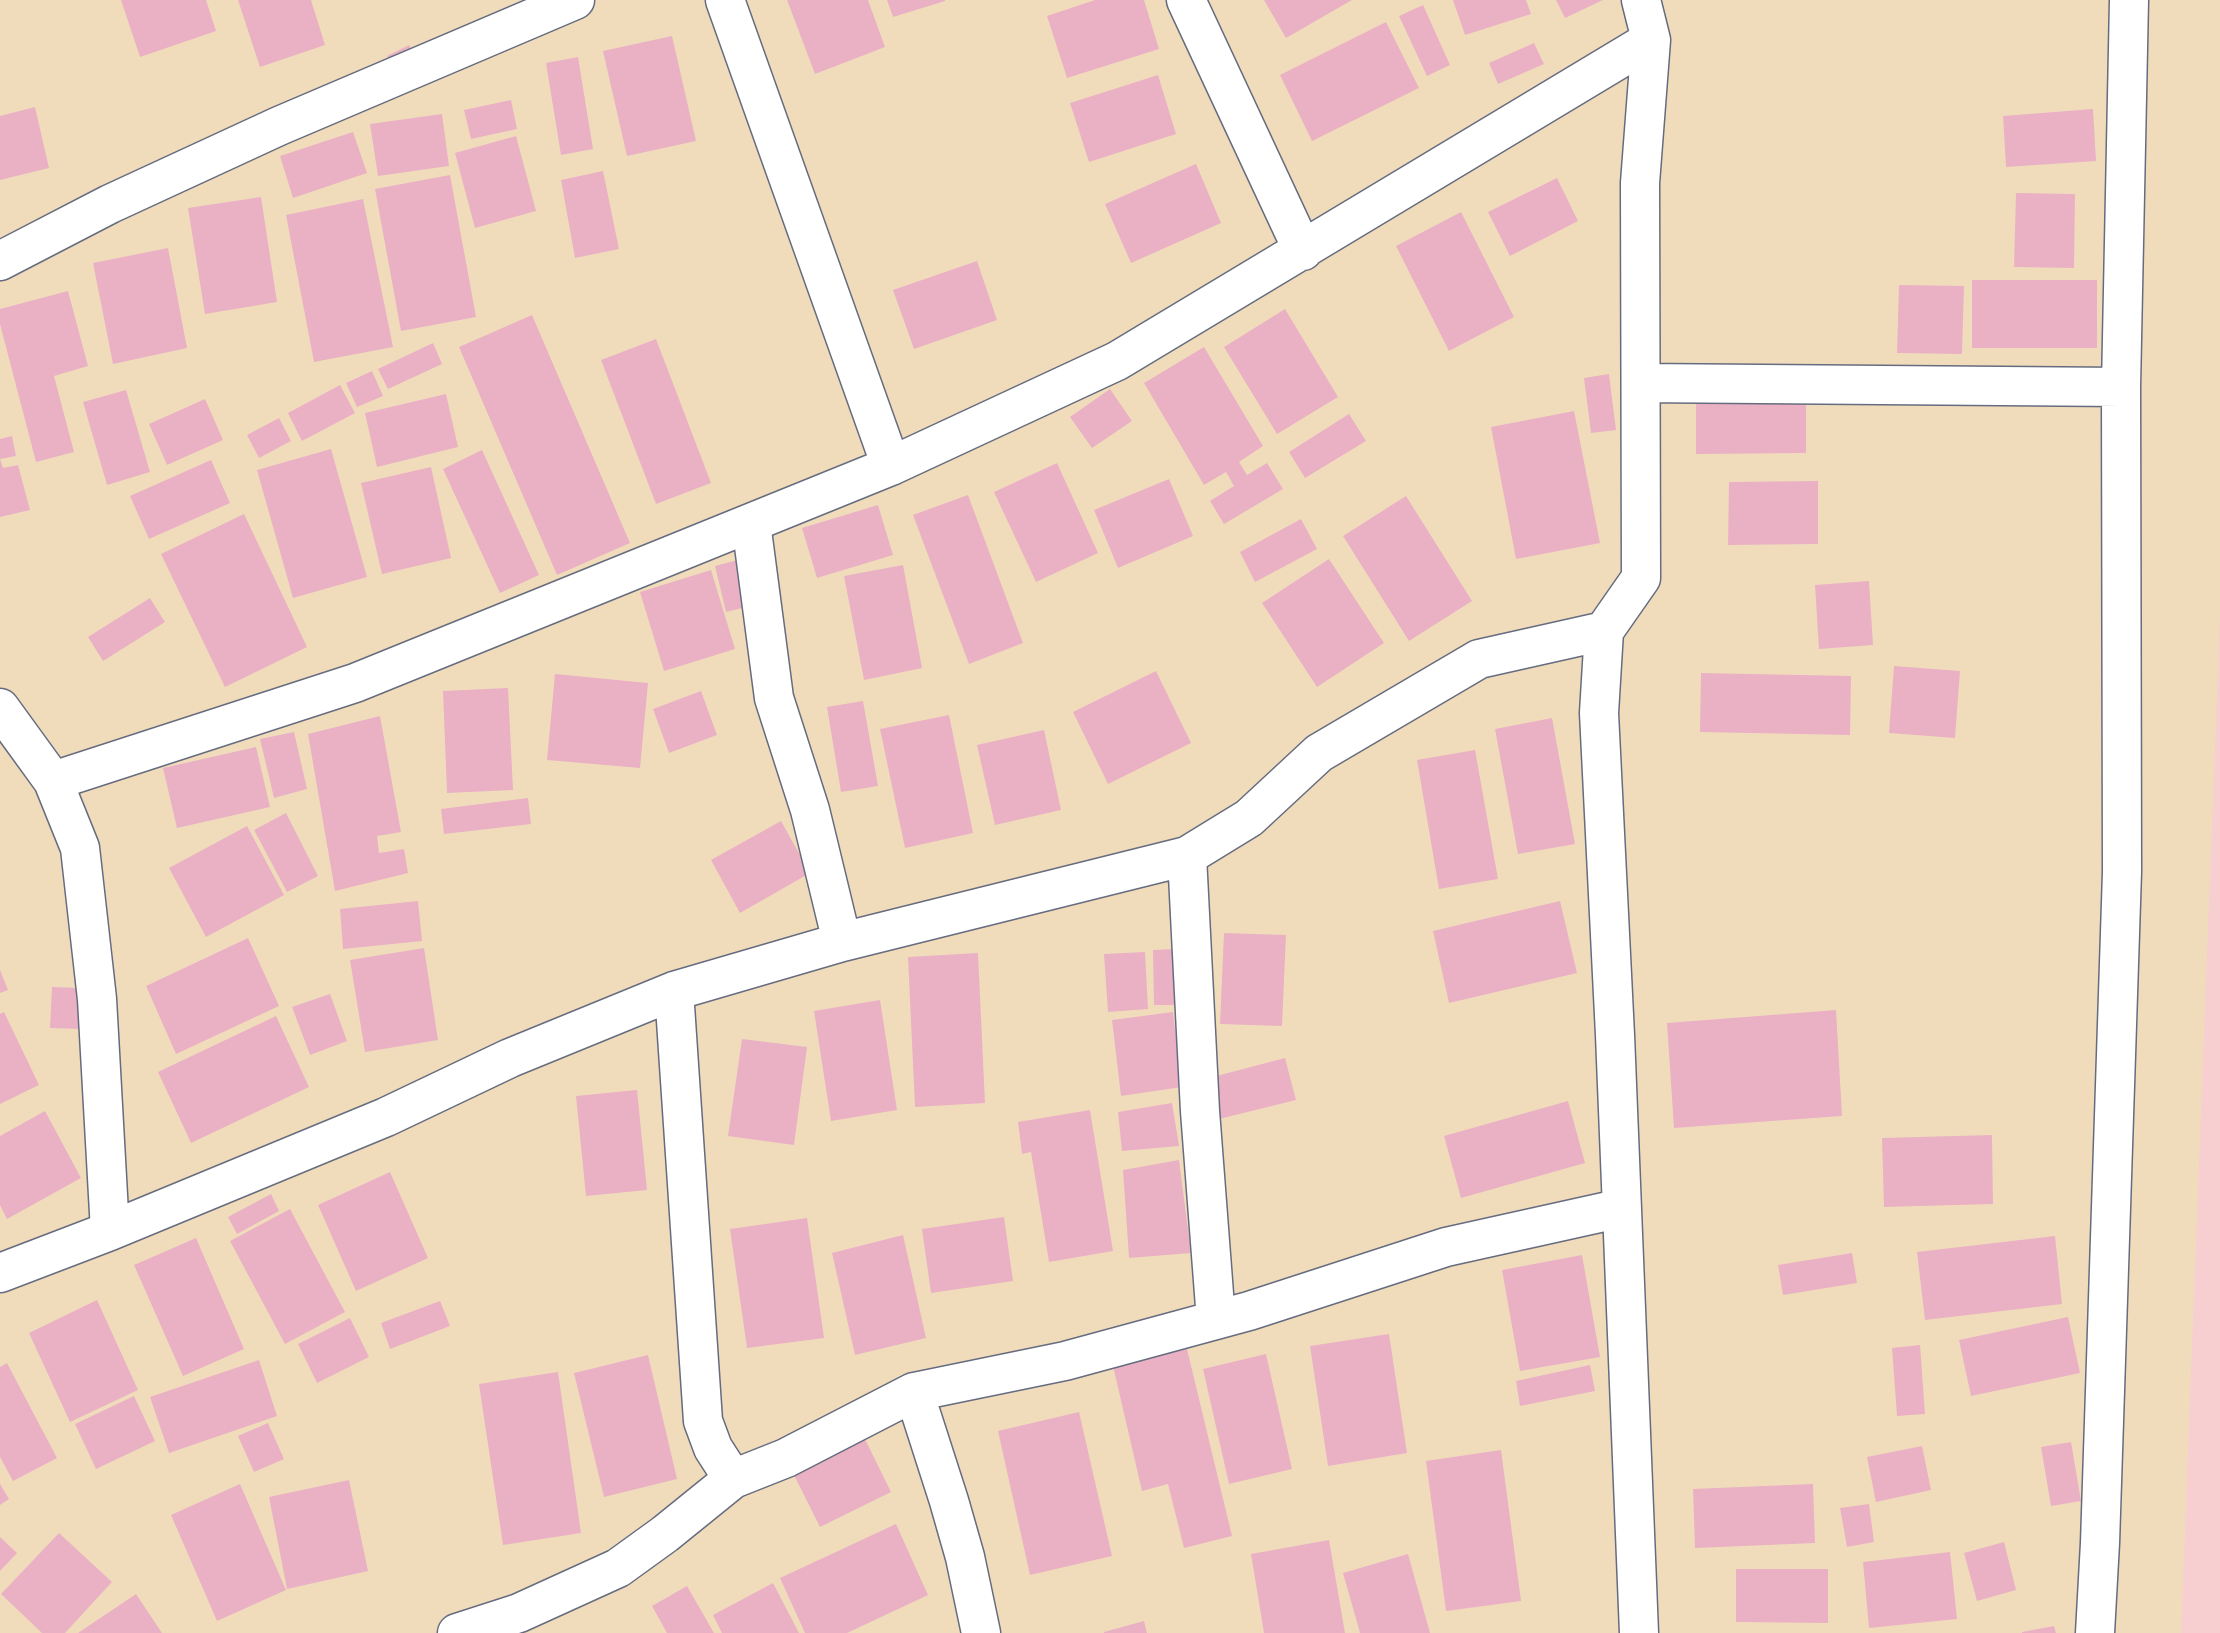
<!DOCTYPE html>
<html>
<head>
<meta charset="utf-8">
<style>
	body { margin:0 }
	canvas { display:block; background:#f0dcbb }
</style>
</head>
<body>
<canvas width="2220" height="1633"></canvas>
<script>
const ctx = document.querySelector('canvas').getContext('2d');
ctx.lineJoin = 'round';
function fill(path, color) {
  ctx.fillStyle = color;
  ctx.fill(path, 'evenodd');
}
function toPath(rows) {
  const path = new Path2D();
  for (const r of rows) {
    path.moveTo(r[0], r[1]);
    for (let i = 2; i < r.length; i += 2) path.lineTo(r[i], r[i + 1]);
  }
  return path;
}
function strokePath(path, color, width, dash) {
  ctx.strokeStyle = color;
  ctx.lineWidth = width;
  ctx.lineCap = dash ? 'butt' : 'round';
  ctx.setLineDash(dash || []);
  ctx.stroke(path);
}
fill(toPath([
	[2220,614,2220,1633,2181,1633]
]), '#f7cfd0');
fill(toPath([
	[121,0,206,0,216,31,140,57],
	[238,0,311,0,325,45,260,67],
	[787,0,868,0,885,47,815,74],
	[887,0,945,0,945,1,893,17],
	[1095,0,1144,0,1159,49,1067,78,1047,16],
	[1264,0,1352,0,1286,38],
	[1453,0,1526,0,1531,14,1465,35],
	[1556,0,1603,0,1565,18],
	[1423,5,1450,65,1427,76,1399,16],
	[1386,22,1419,88,1312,141,1280,75],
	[672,36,696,141,627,156,603,51],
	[1534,43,1544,64,1498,84,1489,63],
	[409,45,416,60,395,71,387,56],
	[578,57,593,149,561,155,546,63],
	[1158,75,1176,134,1089,162,1070,103],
	[511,100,517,129,471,139,464,110],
	[35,107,49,168,0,180,0,116],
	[2093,109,2096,161,2006,167,2003,116],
	[442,114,449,166,378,176,370,124],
	[353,132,367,173,293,198,280,156],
	[516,136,536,211,475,228,455,153],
	[1196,164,1221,223,1131,263,1105,204],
	[603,171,619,249,575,258,561,180],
	[450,175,476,317,401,331,375,189],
	[1557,178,1578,221,1510,256,1488,212],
	[2016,193,2075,194,2074,268,2014,267],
	[261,197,277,302,205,314,188,208],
	[363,199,393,347,314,362,286,215],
	[1461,212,1514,317,1449,351,1396,246],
	[168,248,187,348,113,364,93,263],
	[977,261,997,320,914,349,893,290],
	[1972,280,2097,280,2097,348,1972,348],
	[1899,285,1964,286,1962,354,1897,353],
	[68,291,88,366,54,376,74,452,36,462,0,324,0,309],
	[1285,309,1338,397,1277,434,1224,347],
	[532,315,630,543,557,575,459,347],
	[656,339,711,483,656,504,601,360],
	[433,343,442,364,388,389,378,369],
	[1204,347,1263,446,1239,462,1247,475,1267,463,1283,489,1224,524,1210,501,1234,486,1226,472,1204,485,1144,383],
	[372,371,383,396,357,407,346,383],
	[1609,374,1616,430,1591,433,1584,378],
	[340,385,355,413,302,441,288,413],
	[1110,389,1132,421,1092,448,1070,417],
	[126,390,150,472,107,485,83,402],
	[1806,393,1806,453,1696,454,1696,394],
	[446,394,458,447,377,467,365,413],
	[205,399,223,440,167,465,149,424],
	[1574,411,1600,543,1516,559,1491,427],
	[1349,414,1366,441,1305,478,1289,452],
	[279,418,291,441,259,458,247,435],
	[12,436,16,456,0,459,0,439],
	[331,449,367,577,293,598,257,470],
	[482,450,539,575,500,593,443,469],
	[0,459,3,468,18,465,30,510,0,517],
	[211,460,230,503,149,539,130,496],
	[1057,463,1098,553,1036,582,994,492],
	[431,467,451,558,382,574,361,483],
	[1169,479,1193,536,1118,568,1094,510],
	[1818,481,1818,544,1728,545,1729,482],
	[968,495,1023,643,969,664,913,515],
	[1406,496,1472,601,1409,641,1343,536],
	[878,505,893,555,817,578,802,528],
	[244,514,307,647,225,687,161,554],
	[1301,519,1317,549,1255,582,1240,552],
	[742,559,755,605,726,612,715,566],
	[1329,559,1384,643,1317,687,1262,603],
	[903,565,922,668,864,680,844,576],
	[711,570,735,649,664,671,640,592],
	[1869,581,1873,645,1819,649,1815,585],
	[150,598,165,622,103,661,88,637],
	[1894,666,1960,671,1955,738,1889,733],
	[1156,671,1191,743,1108,784,1073,712],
	[1701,673,1851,676,1850,735,1700,732],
	[555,674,648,683,640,768,547,760],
	[508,688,513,790,447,793,443,691],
	[701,691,717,735,669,753,653,709],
	[863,701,878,786,841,792,827,707],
	[949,715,973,833,905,848,880,729],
	[380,716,401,832,377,836,379,853,404,849,408,873,335,891,308,734],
	[1552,718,1575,844,1518,854,1495,729],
	[1044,730,1061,810,995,825,977,745],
	[294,732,307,789,274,798,260,739],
	[256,747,270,807,177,828,163,768],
	[1475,750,1498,879,1439,889,1417,760],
	[528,798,531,824,444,834,441,809],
	[286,813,318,876,287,892,254,830],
	[781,821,810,873,740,913,711,860],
	[247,826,284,895,206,937,169,868],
	[418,901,422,941,343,949,340,909],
	[1560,901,1577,973,1449,1003,1433,931],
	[1224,933,1286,935,1282,1026,1220,1024],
	[248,938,279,1006,176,1054,146,986],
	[424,948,438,1040,365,1052,350,960],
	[1176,949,1177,1005,1154,1005,1153,950],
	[1145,952,1148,1009,1108,1012,1104,954],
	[978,953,985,1103,915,1107,908,957],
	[0,970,8,990,0,993],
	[52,987,83,988,82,1029,50,1028],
	[330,994,347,1041,310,1055,292,1007],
	[880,1000,897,1110,831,1121,814,1011],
	[1836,1010,1842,1116,1674,1128,1667,1023],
	[4,1012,39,1085,0,1104,0,1014],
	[1173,1012,1182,1087,1121,1096,1112,1020],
	[276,1016,309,1087,191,1143,158,1072],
	[742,1039,807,1047,794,1145,728,1136],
	[1285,1058,1296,1100,1219,1119,1209,1078],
	[637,1090,647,1190,586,1196,576,1096],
	[1568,1101,1585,1163,1461,1198,1444,1136],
	[1172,1103,1179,1146,1122,1151,1118,1112],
	[1090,1110,1113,1251,1049,1262,1031,1152,1022,1154,1018,1122],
	[45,1111,81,1178,7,1219,0,1205,0,1136],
	[1992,1135,1993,1204,1884,1207,1882,1138],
	[1179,1160,1191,1253,1129,1258,1123,1170],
	[390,1172,428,1258,356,1291,318,1205],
	[271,1194,279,1211,237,1234,228,1217],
	[290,1209,345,1312,285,1344,230,1241],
	[1004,1217,1013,1281,931,1293,922,1229],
	[807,1218,824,1338,747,1348,730,1229],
	[903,1235,926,1338,855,1355,832,1253],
	[2055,1236,2062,1304,1925,1320,1917,1252],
	[196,1238,244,1349,183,1376,134,1265],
	[1852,1253,1857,1283,1783,1295,1778,1265],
	[1582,1255,1600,1357,1520,1371,1502,1270],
	[97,1300,138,1390,70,1422,29,1333],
	[440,1301,450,1326,390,1349,381,1323],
	[2068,1317,2080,1373,1971,1396,1959,1340],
	[350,1318,369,1357,317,1383,298,1344],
	[1389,1334,1407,1453,1328,1466,1310,1346],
	[1920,1345,1925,1414,1897,1416,1892,1348],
	[1187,1349,1232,1536,1184,1548,1168,1484,1142,1491,1113,1366],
	[1266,1354,1292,1469,1229,1484,1203,1369],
	[648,1355,677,1479,604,1497,574,1373],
	[259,1360,277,1416,169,1453,150,1397],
	[7,1363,57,1458,13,1481,0,1457,0,1367],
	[1590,1365,1595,1391,1520,1406,1516,1381],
	[558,1372,581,1533,503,1545,479,1384],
	[134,1396,155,1441,96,1469,75,1424],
	[1079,1412,1112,1556,1030,1575,998,1431],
	[268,1423,284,1459,254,1472,238,1436],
	[861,1431,891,1492,820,1527,790,1467],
	[2071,1442,2081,1501,2051,1506,2041,1447],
	[1922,1446,1931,1490,1876,1502,1867,1457],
	[1501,1450,1521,1601,1446,1611,1426,1461],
	[349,1480,368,1571,287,1589,269,1497],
	[0,1484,9,1499,0,1505],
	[240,1484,286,1590,217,1621,171,1515],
	[1813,1484,1815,1543,1695,1548,1693,1489],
	[1869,1504,1874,1542,1847,1547,1840,1508],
	[896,1524,928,1595,847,1633,805,1633,780,1578],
	[59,1533,112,1582,65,1633,42,1633,1,1594],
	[0,1537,17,1553,0,1571],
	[1329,1540,1345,1633,1264,1633,1251,1554],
	[2004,1542,2016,1590,1977,1601,1964,1553],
	[1950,1552,1957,1619,1869,1628,1863,1562],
	[1408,1554,1430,1633,1360,1633,1343,1573],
	[1736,1569,1828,1569,1828,1623,1736,1622],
	[773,1583,799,1633,722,1633,713,1615],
	[687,1586,714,1633,667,1633,652,1606],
	[136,1594,162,1633,78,1633],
	[1144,1621,1147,1633,1104,1633,1104,1632],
	[2054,1626,2056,1633,2022,1633,2022,1632]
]), '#eab1c5');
const minor = toPath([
	[725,0,891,466],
	[1186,0,1303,251],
	[0,261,110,204,279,126,575,0],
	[1641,383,2121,387],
	[751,523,774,698,810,810,842,942],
	[0,708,53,781,80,848,97,999,110,1231],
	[53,781,355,683,891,466,1117,361,1651,40],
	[1187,856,1200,1111,1216,1320],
	[674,991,703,1421,713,1448,733,1479],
	[0,1273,110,1231,386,1117,510,1058,674,991,842,942,1187,856,1249,818,1319,753,1479,659,1604,631],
	[914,1392,1065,1361,1249,1311,1446,1247,1622,1208],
	[457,1633,519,1613,618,1568,665,1534,733,1479,786,1458,914,1392,949,1501,965,1557,981,1633],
	[1639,1633,1615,1035,1599,713,1604,631,1641,578,1640,183,1651,40,1641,0],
	[2095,1633,2100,1543,2122,872,2121,387,2129,0]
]);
strokePath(minor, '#666c7f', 41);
strokePath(minor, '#fff', 38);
</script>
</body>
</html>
